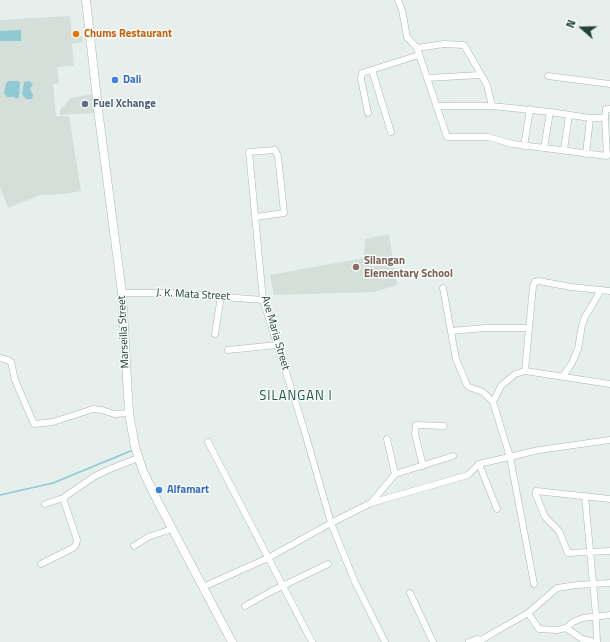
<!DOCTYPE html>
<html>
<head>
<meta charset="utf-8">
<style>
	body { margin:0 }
	#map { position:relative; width:610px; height:642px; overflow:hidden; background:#e6efeb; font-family:"Titillium Web",sans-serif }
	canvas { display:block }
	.north { position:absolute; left:562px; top:8px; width:40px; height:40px; -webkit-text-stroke:3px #f7fbf9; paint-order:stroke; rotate:290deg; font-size:11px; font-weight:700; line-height:16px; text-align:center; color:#24423a }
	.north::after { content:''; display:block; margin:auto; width:14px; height:18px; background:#24423a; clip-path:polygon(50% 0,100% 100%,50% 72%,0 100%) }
</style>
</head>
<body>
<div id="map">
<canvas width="610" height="642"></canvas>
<div class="north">N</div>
</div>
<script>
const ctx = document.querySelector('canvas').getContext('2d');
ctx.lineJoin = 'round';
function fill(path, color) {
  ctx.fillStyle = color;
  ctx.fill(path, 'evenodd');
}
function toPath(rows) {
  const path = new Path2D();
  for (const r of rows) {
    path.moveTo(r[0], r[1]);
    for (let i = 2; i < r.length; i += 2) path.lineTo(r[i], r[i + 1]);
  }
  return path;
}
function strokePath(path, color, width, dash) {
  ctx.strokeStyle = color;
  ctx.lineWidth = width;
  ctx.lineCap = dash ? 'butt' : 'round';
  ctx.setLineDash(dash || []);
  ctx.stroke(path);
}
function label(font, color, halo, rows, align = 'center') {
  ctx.font = font + ' "Titillium Web",sans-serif';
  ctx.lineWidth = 3;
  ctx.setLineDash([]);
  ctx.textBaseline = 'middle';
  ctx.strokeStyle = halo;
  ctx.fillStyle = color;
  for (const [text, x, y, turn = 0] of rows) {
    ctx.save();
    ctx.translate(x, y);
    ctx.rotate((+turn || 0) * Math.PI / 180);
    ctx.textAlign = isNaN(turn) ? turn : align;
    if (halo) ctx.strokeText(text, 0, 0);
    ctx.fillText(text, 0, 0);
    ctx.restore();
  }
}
fill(toPath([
	[70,16,72,37,82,36,83,42,72,44,74,66,57,67,59,83,53,84,56,116,69,116,81,191,65,194,40,195,8,208,0,187,0,20],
	[94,94,97,113,60,115,60,109,65,105,70,98],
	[389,234,397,285,374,292,274,295,270,275,364,258,365,239]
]), '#d4dfda');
fill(toPath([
	[21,30,21,41,0,41,0,31],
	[17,81,20,82,19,97,16,99,14,97,7,97,4,93,6,83,9,81],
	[29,81,33,84,30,89,33,95,32,99,26,99,22,94,24,82]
]), '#8ec9d4');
strokePath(toPath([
	[0,495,53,483,133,450]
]), '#8ec9d4', 1.5);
const minor = toPath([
	[398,0,402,10,407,37,417,48],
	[372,70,391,132],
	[548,76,610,84],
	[427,78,480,75],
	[436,106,492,106,550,112,590,118,605,118],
	[492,106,487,85,464,45,444,44,417,48,447,137,488,137,513,144,607,156,605,118,606,109,610,109],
	[368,113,361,79,362,73,419,55],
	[524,146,530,109],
	[544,148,550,112],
	[564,150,569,115],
	[586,154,590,118],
	[256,217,284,213,278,156,275,150,249,152,263,300,303,426,331,523,355,582,385,642],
	[443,288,456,359,467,385,469,387,483,392,493,402],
	[122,293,171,293,263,300],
	[451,331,485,328,529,328],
	[215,334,221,296],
	[228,350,277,345],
	[0,358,8,360,11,362,15,380,34,424,53,422,93,409,102,410,114,414,129,413],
	[525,371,533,286,535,282,539,281,571,287,610,291],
	[563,376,572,363,578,349,582,325,585,317,601,290],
	[208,442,312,642],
	[479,464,497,509],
	[423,466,415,434,416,425,444,426],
	[395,474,453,456],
	[585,496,596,616,597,642],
	[610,499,536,491,536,495,545,517,559,531,568,553,610,551],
	[371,503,395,474,387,439],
	[45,504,63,498],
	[134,546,148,537,172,529],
	[41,564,73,548,76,545,77,540,63,498,95,476,110,469,138,458],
	[610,583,577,585,557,588,528,613,539,629,557,630,566,628,573,622,583,618,610,615],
	[534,584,510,457,493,402,501,386,515,374,525,371,610,384],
	[203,587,268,558,331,523,371,503,468,475,479,464,539,450,610,440],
	[410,593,433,642],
	[245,606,270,592,328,564],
	[566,628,582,639,594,642],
	[469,642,477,639,481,640,528,613]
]);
const secondary = toPath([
	[86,0,99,117,122,293,129,413,135,447,143,471,157,500,232,642]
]);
strokePath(minor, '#a8b8b2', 7);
strokePath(secondary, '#a4bbb3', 9);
strokePath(minor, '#fff', 6);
strokePath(secondary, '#fff', 8);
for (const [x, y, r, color] of [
	[76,34,4,"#e8710a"],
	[115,80,4,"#3f7fe0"],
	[85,104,4,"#5c6f8a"],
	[356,267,4,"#8d6e63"],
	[159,490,4,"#3f7fe0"]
]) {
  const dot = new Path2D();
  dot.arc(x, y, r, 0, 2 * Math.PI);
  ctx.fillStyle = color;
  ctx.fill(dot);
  strokePath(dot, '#f7fbf9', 1.5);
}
label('bold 11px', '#c56008', '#f7fbf9', [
	["Chums Restaurant",84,34]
], 'left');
label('bold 11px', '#366cbe', '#f7fbf9', [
	["Dali",123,80],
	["Alfamart",167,490]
], 'left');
label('bold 11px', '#4e5e75', '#f7fbf9', [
	["Fuel Xchange",93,104]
], 'left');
label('bold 11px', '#785e54', '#f7fbf9', [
	["Silangan",364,261],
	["Elementary School",364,274]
], 'left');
label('11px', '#24423a', '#f7fbf9', [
	["J. K. Mata Street",193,295,3],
	["Marseilla Street",124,332,-93],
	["Ave Maria Street",275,333,74]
]);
ctx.letterSpacing = '1px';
label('13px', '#1f5548', '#f7fbf9', [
	["SILANGAN I",296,397]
]);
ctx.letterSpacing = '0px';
</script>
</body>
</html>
